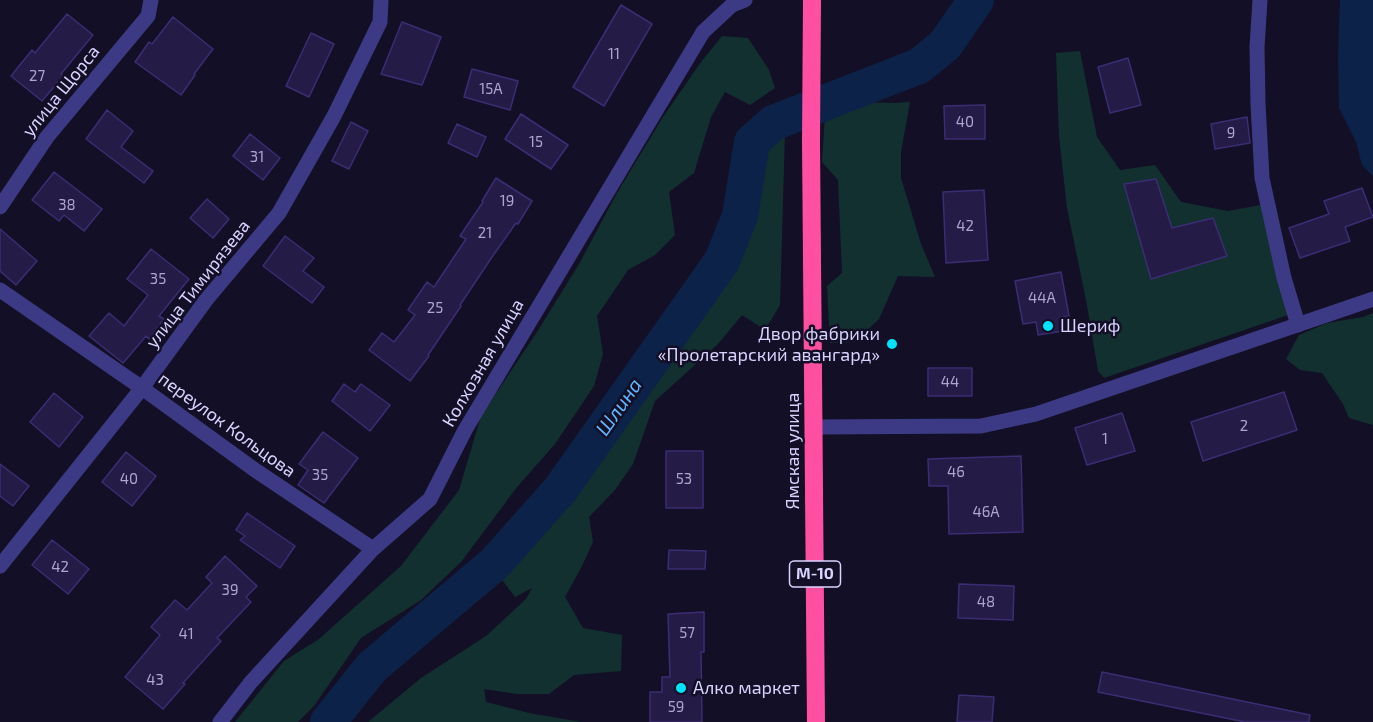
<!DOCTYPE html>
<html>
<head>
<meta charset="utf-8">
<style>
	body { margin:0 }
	canvas { display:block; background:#130f26 }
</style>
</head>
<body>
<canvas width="1373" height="722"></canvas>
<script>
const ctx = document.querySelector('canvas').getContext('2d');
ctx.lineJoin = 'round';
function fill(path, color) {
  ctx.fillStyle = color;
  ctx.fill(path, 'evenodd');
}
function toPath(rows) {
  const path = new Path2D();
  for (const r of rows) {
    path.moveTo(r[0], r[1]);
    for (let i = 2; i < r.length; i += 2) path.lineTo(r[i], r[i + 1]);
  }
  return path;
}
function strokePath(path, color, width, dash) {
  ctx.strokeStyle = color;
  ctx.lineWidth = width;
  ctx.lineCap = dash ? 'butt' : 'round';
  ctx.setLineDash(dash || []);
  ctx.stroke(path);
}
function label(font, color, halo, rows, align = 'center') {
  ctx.font = font + ' "Exo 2",sans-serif';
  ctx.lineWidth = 5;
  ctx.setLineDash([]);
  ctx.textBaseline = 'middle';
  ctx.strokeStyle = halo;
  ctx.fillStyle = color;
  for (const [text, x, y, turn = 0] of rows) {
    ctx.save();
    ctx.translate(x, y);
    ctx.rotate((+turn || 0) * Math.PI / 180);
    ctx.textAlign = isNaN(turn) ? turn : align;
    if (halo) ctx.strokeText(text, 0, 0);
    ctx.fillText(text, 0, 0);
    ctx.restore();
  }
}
fill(toPath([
	[722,36,748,38,769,70,775,88,750,105,725,92,711,117,694,173,669,192,675,235,655,255,628,270,597,316,603,354,594,386,555,444,517,487,461,562,421,600,361,638,314,706,298,722,235,722,284,661,319,639,401,566,459,490,481,416,539,329,579,264,617,193,663,117,701,62],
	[1080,51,1097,137,1120,170,1155,165,1181,202,1228,211,1261,205,1288,315,1104,378,1098,371,1086,300,1067,208,1059,136,1056,53],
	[854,102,896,103,910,102,901,152,901,178,921,244,935,277,898,276,879,319,855,342,830,343,827,286,842,273,838,180,822,162,825,116,836,109],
	[785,132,780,305,765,330,742,315,718,344,655,401,633,464,615,490,589,517,593,542,582,566,565,597,583,628,622,635,621,671,574,675,549,694,517,694,484,689,486,702,529,713,581,722,368,722,421,678,486,636,526,599,532,588,515,597,500,577,549,520,600,454,639,394,721,280,746,241,755,180,758,146],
	[1373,313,1373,425,1349,418,1343,404,1322,373,1300,370,1286,359,1299,335,1327,323,1363,317]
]), '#12302f');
fill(toPath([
	[1340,0,1373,0,1373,176,1362,165,1356,142,1339,108,1338,56]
]), '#0c2248');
strokePath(toPath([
	[328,722,372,667,495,563,560,490,722,261,740,216,752,142,773,123,919,66,945,45,976,0]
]), '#0c2248', 36);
const building = toPath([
	[621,5,652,24,604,106,573,87,621,5],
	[67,14,93,35,61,74,63,76,42,101,11,76,32,50,35,53,67,14],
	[173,17,213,49,194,74,195,75,181,95,135,62,149,42,152,44,173,17],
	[402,22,441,37,422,85,381,74,402,22],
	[311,33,334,44,309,97,286,86,311,33],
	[1128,58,1141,105,1110,113,1098,67,1128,58],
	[472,69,518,81,510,110,464,97,472,69],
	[985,105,985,139,945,139,944,106,985,105],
	[107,110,133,131,121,147,153,171,144,183,86,139,107,110],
	[521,114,568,145,551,169,505,139,521,114],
	[1247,117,1250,143,1215,149,1211,124,1247,117],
	[351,122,368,131,349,169,332,161,351,122],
	[457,124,486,137,477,157,448,143,457,124],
	[250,134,280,158,263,180,233,156,250,134],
	[54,172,102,209,84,231,64,215,59,221,32,200,54,172],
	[496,178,532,201,518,224,516,223,492,257,460,305,461,306,428,355,429,356,410,381,369,350,382,333,394,342,415,315,408,310,427,282,434,287,466,239,460,236,483,202,482,201,496,178],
	[1156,179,1172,228,1213,218,1227,256,1151,279,1124,184,1156,179],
	[1362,188,1373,217,1345,227,1350,241,1300,258,1289,228,1329,214,1324,201,1362,188],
	[984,190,988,260,946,263,943,192,984,190],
	[207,199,229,219,213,238,190,218,207,199],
	[0,229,37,261,16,285,0,271,0,229],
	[285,236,314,258,303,271,324,287,312,303,263,266,285,236],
	[151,249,189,279,159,316,164,319,149,339,146,336,123,363,89,336,109,313,124,326,148,295,127,279,151,249],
	[1061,272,1069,316,1060,317,1063,331,1038,335,1036,322,1023,324,1015,281,1061,272],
	[928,368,972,368,972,396,928,396,928,368],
	[344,384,355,392,361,384,390,405,370,431,332,401,344,384],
	[1284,392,1297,430,1203,461,1191,422,1284,392],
	[54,393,83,417,59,447,30,422,54,393],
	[1122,413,1135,451,1087,465,1075,428,1122,413],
	[323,432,358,458,324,503,298,485,308,470,299,464,323,432],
	[666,451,703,451,703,508,666,508,666,451],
	[126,452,156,476,132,506,102,482,126,452],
	[1021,456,1023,532,949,534,948,486,929,486,928,459,1021,456],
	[0,464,29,486,13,506,0,496,0,464],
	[247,513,295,546,280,568,240,540,245,536,236,530,247,513],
	[52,540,89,569,68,594,32,565,52,540],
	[669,550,706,551,705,569,668,569,669,550],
	[225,556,257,586,246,597,251,602,217,638,221,641,183,683,185,684,163,709,125,677,160,635,151,627,175,600,187,610,212,583,206,577,225,556],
	[959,584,1014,586,1013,620,958,618,959,584],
	[704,612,704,652,701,652,702,722,650,722,650,692,662,692,662,677,670,677,668,614,704,612],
	[1102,672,1310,715,1309,722,1245,722,1098,692,1102,672],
	[959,695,994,697,992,722,957,722,959,695]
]);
fill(building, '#241b47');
strokePath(building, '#3b2d73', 1.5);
strokePath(toPath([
	[1260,0,1257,47,1258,104,1262,178,1284,278,1298,325],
	[0,207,47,137,148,16,151,0],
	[0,290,142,388,255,470,373,549],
	[814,427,981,426,1036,414,1373,299],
	[0,566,142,388,206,300,279,213,334,116,380,22,381,0],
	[220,722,251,682,373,549,430,499,465,430,703,32,732,5,745,0]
]), '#3d3a85', 15);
strokePath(toPath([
	[812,0,811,143,816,722]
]), '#ff4fa3', 18);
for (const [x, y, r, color] of [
	[1048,326,6,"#00e5ff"],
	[892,344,6,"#00e5ff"],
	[681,688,6,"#00e5ff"]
]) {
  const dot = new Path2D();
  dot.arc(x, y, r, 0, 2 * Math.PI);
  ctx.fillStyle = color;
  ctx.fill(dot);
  strokePath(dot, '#130f26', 2);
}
label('15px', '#aca6d1', null, [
	["11",614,54],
	["27",37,76],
	["15А",491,89],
	["40",965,122],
	["9",1231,133],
	["15",536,142],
	["31",257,157],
	["19",507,201],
	["38",67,205],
	["42",965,226],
	["21",485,233],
	["35",158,279],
	["44А",1042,298],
	["25",435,308],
	["44",950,382],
	["2",1244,426],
	["1",1105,439],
	["46",956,472],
	["35",320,475],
	["40",129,479],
	["53",684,479],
	["46А",986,512],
	["42",60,567],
	["39",230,590],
	["48",986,602],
	["57",687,633],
	["41",186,634],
	["43",155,680],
	["59",676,707]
]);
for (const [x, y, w] of [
	[815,574,51]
]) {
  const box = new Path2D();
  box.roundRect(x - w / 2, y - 13, w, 26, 4.5);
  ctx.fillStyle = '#130f26';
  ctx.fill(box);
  strokePath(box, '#d9d4ff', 1.5);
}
label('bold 16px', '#d9d4ff', null, [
	["М-10",815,574]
]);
label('18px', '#d9d4ff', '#130f26', [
	["улица Щорса",61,91,-51],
	["улица Тимирязева",198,284,-52],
	["Колхозная улица",483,363,-60],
	["переулок Кольцова",227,425,36],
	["Ямская улица",793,451,-90]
]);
label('18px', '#d9d4ff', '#130f26', [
	["Шериф",1060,326],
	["Двор фабрики",880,334,"right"],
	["«Пролетарский авангард»",880,355,"right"],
	["Алко маркет",693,688]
], 'left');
label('italic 20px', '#62b6ff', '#130f26', [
	["Шлина",619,407,-55]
]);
</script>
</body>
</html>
